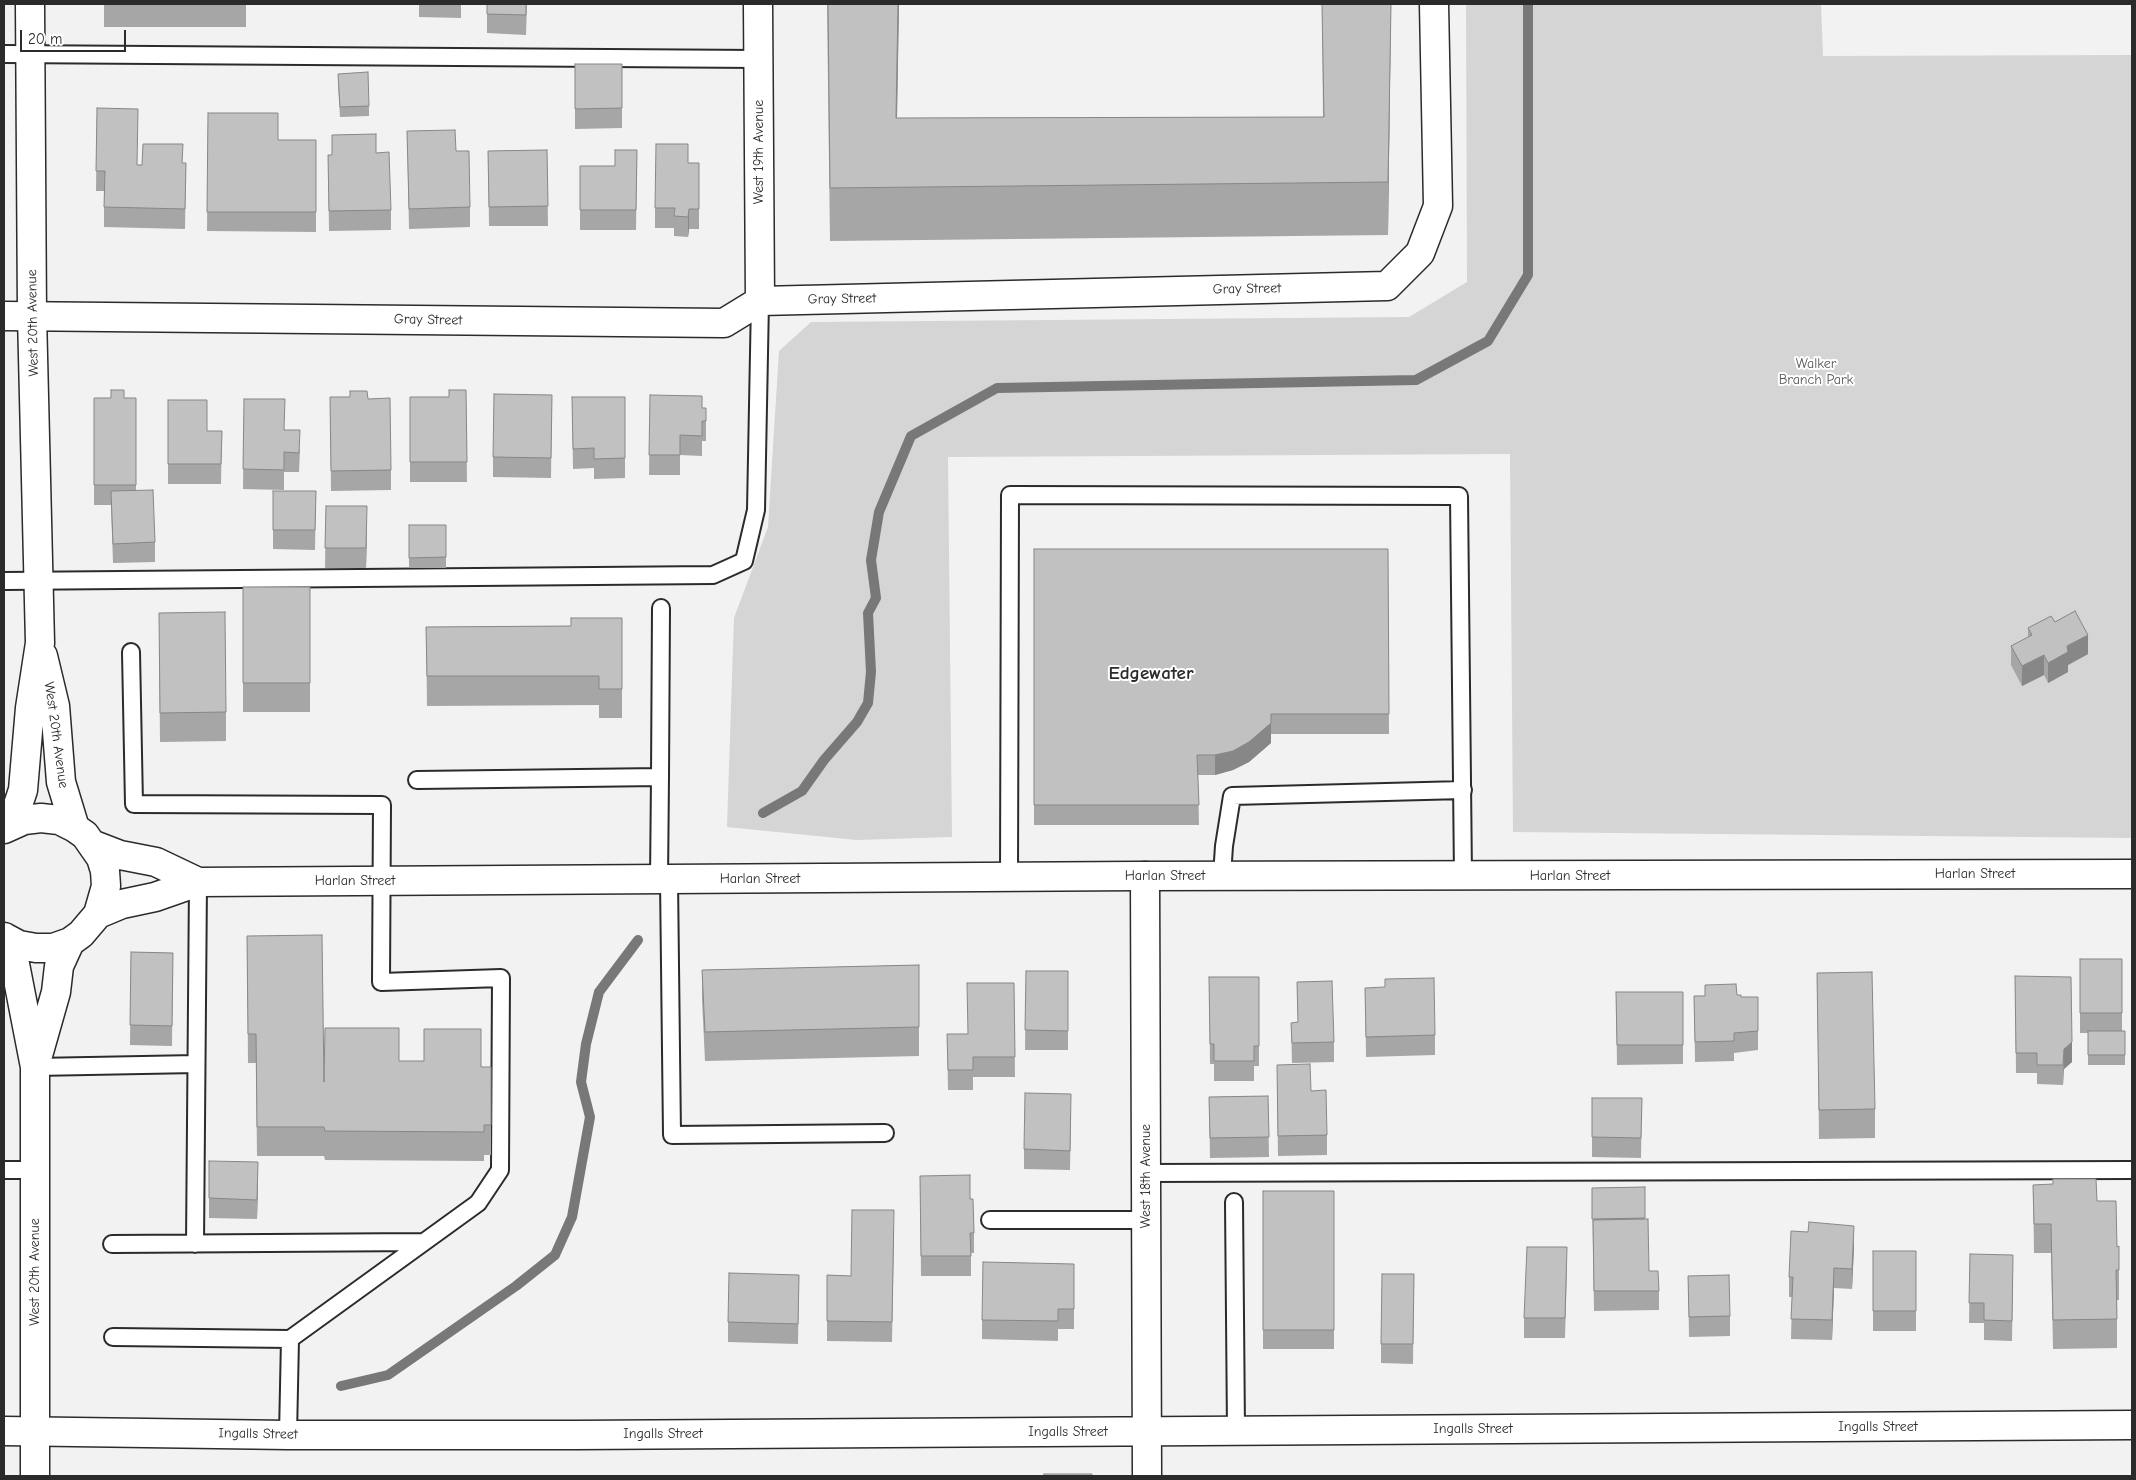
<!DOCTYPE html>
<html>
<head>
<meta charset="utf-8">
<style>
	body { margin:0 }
	#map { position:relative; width:2136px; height:1480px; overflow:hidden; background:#f2f2f2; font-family:"Comic Neue",sans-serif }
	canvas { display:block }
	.frame { position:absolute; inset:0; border:5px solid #2b2b2b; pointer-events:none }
	.scale { position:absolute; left:20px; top:30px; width:106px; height:22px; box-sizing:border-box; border:2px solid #2b2b2b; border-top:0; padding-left:6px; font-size:15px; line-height:18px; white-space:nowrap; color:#2b2b2b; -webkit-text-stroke:4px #fff; paint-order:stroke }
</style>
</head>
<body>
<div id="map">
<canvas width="2136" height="1480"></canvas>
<div class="frame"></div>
<div class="scale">20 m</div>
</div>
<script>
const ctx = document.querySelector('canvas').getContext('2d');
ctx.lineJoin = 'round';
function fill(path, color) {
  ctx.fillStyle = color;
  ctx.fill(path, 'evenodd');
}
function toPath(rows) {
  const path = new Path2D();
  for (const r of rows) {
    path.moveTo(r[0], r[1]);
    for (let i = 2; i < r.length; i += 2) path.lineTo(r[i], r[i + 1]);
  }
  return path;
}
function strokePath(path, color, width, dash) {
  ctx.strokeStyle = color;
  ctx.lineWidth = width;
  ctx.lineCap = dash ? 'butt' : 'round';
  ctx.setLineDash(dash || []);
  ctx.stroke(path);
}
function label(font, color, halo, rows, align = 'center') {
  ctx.font = font + ' "Comic Neue",sans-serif';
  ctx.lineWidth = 4;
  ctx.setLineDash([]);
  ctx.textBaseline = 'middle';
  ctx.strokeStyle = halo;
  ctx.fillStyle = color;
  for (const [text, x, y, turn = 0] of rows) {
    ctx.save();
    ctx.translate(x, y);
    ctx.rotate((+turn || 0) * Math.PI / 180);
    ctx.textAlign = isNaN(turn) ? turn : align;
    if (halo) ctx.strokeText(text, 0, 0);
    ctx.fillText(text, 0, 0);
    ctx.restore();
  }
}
fill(toPath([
	[1466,4,1821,4,1823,56,2132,55,2132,838,1513,832,1510,454,948,457,952,837,857,840,727,827,734,618,768,527,779,351,811,322,1409,317,1467,282]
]), '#d5d5d5');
strokePath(toPath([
	[763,813,802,791,824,760,857,722,868,703,871,672,868,613,876,598,871,560,879,512,911,436,997,388,1416,380,1488,341,1528,275,1528,4],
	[341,1386,388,1375,516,1286,555,1255,572,1217,590,1117,581,1082,586,1044,599,992,638,940]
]), '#787878', 10);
const service = toPath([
	[4,54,759,59],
	[4,581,713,575,744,561,756,510,760,301],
	[131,652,134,804,382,805,381,982,501,978,500,1170,478,1203,290,1339,288,1435],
	[660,777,661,608],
	[417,780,660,777,659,880],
	[1222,876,1224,846,1232,796,1463,790],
	[1009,877,1010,495,1459,496,1463,876],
	[669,880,672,1135,885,1133],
	[35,1067,196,1064],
	[4,1170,34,1170],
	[1146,1173,2132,1170],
	[1234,1202,1236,1430],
	[990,1220,1146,1220],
	[112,1244,423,1242],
	[195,1244,198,882],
	[113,1337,290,1339]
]);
const minor = toPath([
	[758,4,760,301],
	[4,316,724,323,760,301,1387,286,1420,253,1438,206,1434,4],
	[1145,876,1147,1476],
	[4,1431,288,1435,576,1435,2132,1425]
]);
const tertiary = toPath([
	[43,656,55,706,61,782,75,828],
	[8,826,17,808,23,790,30,708,40,643,32,315,30,4],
	[4,829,24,820,41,818,59,820,75,828,85,835,101,858,105,871,106,886,98,914,81,934,70,942,53,948,36,948,19,945,4,937],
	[94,845,120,855,156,862,198,882],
	[98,914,122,904,155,897,198,882,1137,876,2132,874],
	[4,937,13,954,35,1067,35,1476],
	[35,1066,56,992,59,966,70,942]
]);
strokePath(service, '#2b2b2b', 20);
strokePath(minor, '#2b2b2b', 31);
strokePath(tertiary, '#2b2b2b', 31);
strokePath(service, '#fff', 16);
strokePath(minor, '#fff', 28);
strokePath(tertiary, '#fff', 28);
fill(toPath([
	[104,4,246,4,246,27,104,27],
	[419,4,461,4,461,18,419,17],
	[487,4,527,4,526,35,487,33],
	[827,4,899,4,897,118,1323,117,1322,4,1391,4,1388,235,830,241],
	[575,64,622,64,622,128,575,129],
	[338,84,369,106,369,116,340,117],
	[97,108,137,165,186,163,185,229,104,227,104,191,96,191],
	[208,113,278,140,316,140,316,232,207,231],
	[407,131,456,151,470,207,470,227,409,229],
	[332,135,376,153,391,210,391,230,329,231,328,155,332,155],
	[547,150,548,226,489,226,488,151],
	[637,150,636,230,580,230,580,166,615,166],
	[688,163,699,163,699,229,689,229,688,237,674,236,674,228,655,228,655,208],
	[466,390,467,482,410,482,410,397,449,397],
	[552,395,551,478,493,477,493,457],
	[650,395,702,408,706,408,706,441,702,441,702,456,680,455,680,475,649,475],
	[330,397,368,399,391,470,391,490,331,491],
	[572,397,625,397,625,478,594,479,594,468,573,469],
	[94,398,136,398,136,491,155,542,155,562,113,563,111,505,94,505],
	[244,399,285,430,300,450,299,472,284,472,284,490,243,489],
	[168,400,207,431,222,431,221,484,168,484],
	[273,491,316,491,315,550,273,549],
	[326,506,367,526,366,568,325,568],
	[409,525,446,525,446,568,409,568],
	[1034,549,1388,549,1389,734,1271,734,1271,743,1249,762,1233,770,1215,775,1198,775,1199,825,1034,825],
	[243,587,310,587,310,712,243,712],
	[622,618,622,718,599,718,599,705,427,706,426,627,571,626],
	[2055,622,2088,654,2068,665,2068,672,2048,683,2044,675,2022,686,2011,665,2011,646,2028,637,2028,628],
	[159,642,226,712,226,741,160,742],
	[247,936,324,1082,399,1061,481,1067,491,1067,491,1155,484,1155,484,1161,325,1160,324,1156,257,1156,256,1063,248,1063],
	[131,952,173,953,172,1046,130,1045],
	[2080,959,2122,959,2122,1031,2125,1031,2125,1065,2088,1065,2088,1033,2080,1033],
	[919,965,919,1056,705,1061,702,999,702,970],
	[1026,971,1068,971,1068,1050,1025,1050],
	[1817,973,1875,1109,1875,1138,1819,1139],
	[2015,976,2072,1062,2064,1069,2063,1085,2037,1084,2037,1073,2016,1073],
	[1209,977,1259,977,1259,1066,1254,1066,1254,1081,1214,1081,1214,1064,1210,1064],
	[1297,982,1334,1042,1334,1062,1292,1063,1291,1023,1298,1022],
	[1014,983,1015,1077,973,1077,973,1090,948,1090,947,1034,968,1034],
	[1365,988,1435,1035,1435,1055,1366,1057],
	[1616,992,1683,992,1683,1064,1617,1065],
	[1737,995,1741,997,1758,997,1758,1050,1734,1053,1734,1061,1695,1062,1694,996],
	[1277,1084,1311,1091,1327,1135,1327,1155,1278,1156],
	[1268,1096,1269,1157,1210,1158,1209,1097],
	[1592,1098,1642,1098,1641,1158,1592,1157],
	[1071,1114,1070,1170,1024,1169,1024,1149],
	[209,1161,258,1182,257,1219,209,1218],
	[920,1176,970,1199,974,1233,974,1253,971,1253,971,1276,921,1276],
	[2053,1179,2097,1201,2117,1247,2119,1246,2119,1300,2117,1300,2117,1348,2053,1349,2051,1253,2034,1253,2033,1185,2053,1184],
	[1645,1187,1645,1219,1649,1271,1659,1291,1659,1310,1594,1311,1592,1188],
	[1263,1191,1334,1191,1334,1349,1263,1349],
	[894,1230,892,1342,827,1341,827,1275,851,1276],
	[1854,1246,1852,1289,1834,1288,1832,1340,1791,1339,1792,1297,1789,1297,1789,1277],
	[1873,1251,1916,1251,1916,1331,1873,1331],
	[1970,1254,2013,1275,2012,1341,1984,1340,1984,1323,1969,1323],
	[1074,1264,1074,1329,1058,1329,1058,1341,982,1339,982,1320],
	[1567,1267,1565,1338,1524,1338,1524,1318],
	[1414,1274,1413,1364,1381,1363,1381,1344],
	[799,1275,798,1344,728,1342,728,1322],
	[1688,1276,1730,1316,1730,1336,1689,1337]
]), '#a6a6a6');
fill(toPath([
	[898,4,899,4,896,170,896,118],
	[1391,4,1388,235,1388,182],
	[689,209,689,229,688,237,688,217],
	[367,506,367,526,366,568,366,548],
	[2088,635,2088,654,2068,665,2068,672,2048,683,2048,663,2067,646],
	[2044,655,2044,675,2022,686,2022,666],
	[1271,714,1271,743,1249,762,1233,770,1215,775,1215,755],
	[2072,1042,2072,1062,2064,1069,2063,1085,2064,1049],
	[258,1162,258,1182,257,1219,257,1200],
	[1854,1226,1854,1246,1852,1289,1852,1269],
	[1834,1268,1834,1288,1832,1340,1832,1320]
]), '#878787');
const building = toPath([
	[487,4,526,4,526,15,487,14,487,4],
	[828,4,898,4,896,118,1324,117,1322,4,1391,4,1388,182,830,188,828,4],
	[575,64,622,64,622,108,575,109,575,64],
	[368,72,369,106,340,107,338,74,368,72],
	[97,108,138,109,137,165,142,165,143,144,183,144,182,163,186,163,185,209,104,207,105,171,96,171,97,108],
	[208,113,278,113,278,140,316,140,316,212,207,212,208,113],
	[455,130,456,151,469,151,470,207,409,209,407,131,455,130],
	[376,134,376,153,389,152,391,210,329,211,328,155,332,155,332,135,376,134],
	[656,144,688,144,688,163,699,163,699,209,689,209,688,217,674,216,675,208,655,208,656,144],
	[547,150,548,206,489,207,488,151,547,150],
	[615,150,637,150,636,210,580,210,580,166,615,166,615,150],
	[111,390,124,390,124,398,136,398,136,485,94,485,94,398,111,398,111,390],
	[449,390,466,390,467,462,410,462,410,397,449,397,449,390],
	[350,391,367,391,368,399,390,398,391,470,331,471,330,397,350,397,350,391],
	[494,394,552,395,551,458,493,457,494,394],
	[650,395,702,396,702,408,706,408,706,421,702,421,702,436,680,435,680,455,649,455,650,395],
	[572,397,625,397,625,458,594,459,594,448,573,449,572,397],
	[244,399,285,399,284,430,300,430,299,453,284,452,284,470,243,469,244,399],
	[168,400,207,400,207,431,222,431,221,464,168,464,168,400],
	[153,490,155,542,113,544,111,491,153,490],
	[273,491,316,491,315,530,273,530,273,491],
	[326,506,367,506,366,548,325,548,326,506],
	[409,525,446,525,446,557,409,558,409,525],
	[1034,549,1388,549,1389,714,1271,714,1271,723,1249,742,1233,751,1215,755,1197,755,1199,805,1034,805,1034,549],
	[243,587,310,587,310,683,243,683,243,587],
	[2075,611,2088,635,2067,646,2068,652,2048,663,2044,655,2022,666,2011,646,2032,635,2028,628,2051,616,2055,622,2075,611],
	[225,612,226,712,160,713,159,613,225,612],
	[571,618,622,618,622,689,599,689,599,676,427,676,426,627,571,626,571,618],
	[322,935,324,1082,325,1028,399,1028,399,1061,424,1061,424,1029,481,1029,481,1067,491,1067,491,1125,484,1125,484,1132,325,1131,324,1127,257,1127,256,1034,248,1034,247,936,322,935],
	[131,952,173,953,172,1026,130,1025,131,952],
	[2080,959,2122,959,2122,1013,2080,1013,2080,959],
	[919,965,919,1027,705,1032,702,970,919,965],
	[1026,971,1068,971,1068,1031,1025,1030,1026,971],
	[1872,972,1875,1109,1819,1110,1817,973,1872,972],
	[2015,976,2071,977,2072,1042,2064,1049,2063,1065,2037,1065,2037,1053,2016,1053,2015,976],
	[1209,977,1259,977,1259,1046,1254,1046,1254,1061,1214,1061,1214,1044,1210,1044,1209,977],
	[1434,978,1435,1035,1366,1037,1365,988,1385,987,1385,979,1434,978],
	[1332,981,1334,1042,1292,1043,1291,1023,1298,1022,1297,982,1332,981],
	[967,983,1014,983,1015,1057,973,1057,973,1070,948,1070,947,1034,968,1034,967,983],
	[1736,984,1737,995,1741,995,1741,997,1758,997,1758,1031,1734,1033,1734,1041,1695,1042,1694,996,1705,996,1705,985,1736,984],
	[1616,992,1683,992,1683,1045,1617,1045,1616,992],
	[2088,1031,2125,1031,2125,1055,2088,1055,2088,1031],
	[1310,1064,1311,1091,1326,1090,1327,1135,1278,1136,1277,1065,1310,1064],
	[1025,1093,1071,1094,1070,1151,1024,1149,1025,1093],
	[1268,1096,1269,1137,1210,1138,1209,1097,1268,1096],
	[1592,1098,1642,1098,1641,1138,1592,1137,1592,1098],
	[209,1161,258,1162,257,1200,209,1198,209,1161],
	[970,1175,970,1199,973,1199,974,1233,970,1233,971,1256,921,1256,920,1176,970,1175],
	[2053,1179,2096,1179,2097,1201,2116,1201,2117,1247,2119,1246,2119,1270,2116,1270,2117,1319,2053,1320,2051,1224,2034,1224,2033,1185,2053,1184,2053,1179],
	[1645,1187,1645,1218,1592,1219,1592,1188,1645,1187],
	[1263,1191,1334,1191,1334,1330,1263,1330,1263,1191],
	[852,1210,894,1210,892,1322,827,1321,827,1275,851,1276,852,1210],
	[1648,1219,1649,1271,1658,1271,1659,1291,1594,1291,1593,1220,1648,1219],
	[1809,1222,1854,1226,1852,1269,1834,1268,1832,1320,1791,1319,1793,1277,1789,1277,1791,1231,1808,1232,1809,1222],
	[1527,1247,1567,1247,1565,1318,1524,1318,1527,1247],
	[1873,1251,1916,1251,1916,1311,1873,1311,1873,1251],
	[1970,1254,2013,1255,2012,1321,1984,1320,1984,1303,1969,1303,1970,1254],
	[983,1262,1074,1264,1074,1309,1058,1309,1058,1321,982,1320,983,1262],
	[729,1273,799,1275,798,1324,728,1322,729,1273],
	[1382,1274,1414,1274,1413,1344,1381,1344,1382,1274],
	[1729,1275,1730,1316,1689,1317,1688,1276,1729,1275],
	[1044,1474,1092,1474,1092,1476,1044,1476,1044,1474]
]);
fill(building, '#c1c1c1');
strokePath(building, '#878787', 1);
label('14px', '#2b2b2b', '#fff', [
	["West 19th Avenue",759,152,-90],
	["Gray Street",1247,289,-1],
	["Gray Street",842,299,-1],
	["Gray Street",428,320,1],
	["West 20th Avenue",33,323,-91],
	["West 20th Avenue",56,735,82],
	["Harlan Street",1975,874],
	["Harlan Street",1165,876],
	["Harlan Street",1570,876],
	["Harlan Street",760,879],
	["Harlan Street",355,881],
	["West 18th Avenue",1146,1176,-90],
	["West 20th Avenue",35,1272,-90],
	["Ingalls Street",1878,1427],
	["Ingalls Street",1473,1429],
	["Ingalls Street",1068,1432],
	["Ingalls Street",258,1434,1],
	["Ingalls Street",663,1434]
]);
label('14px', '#565656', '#fff', [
	["Walker",1816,364],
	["Branch Park",1816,380]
]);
label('bold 19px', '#2b2b2b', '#fff', [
	["Edgewater",1151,674]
]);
</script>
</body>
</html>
